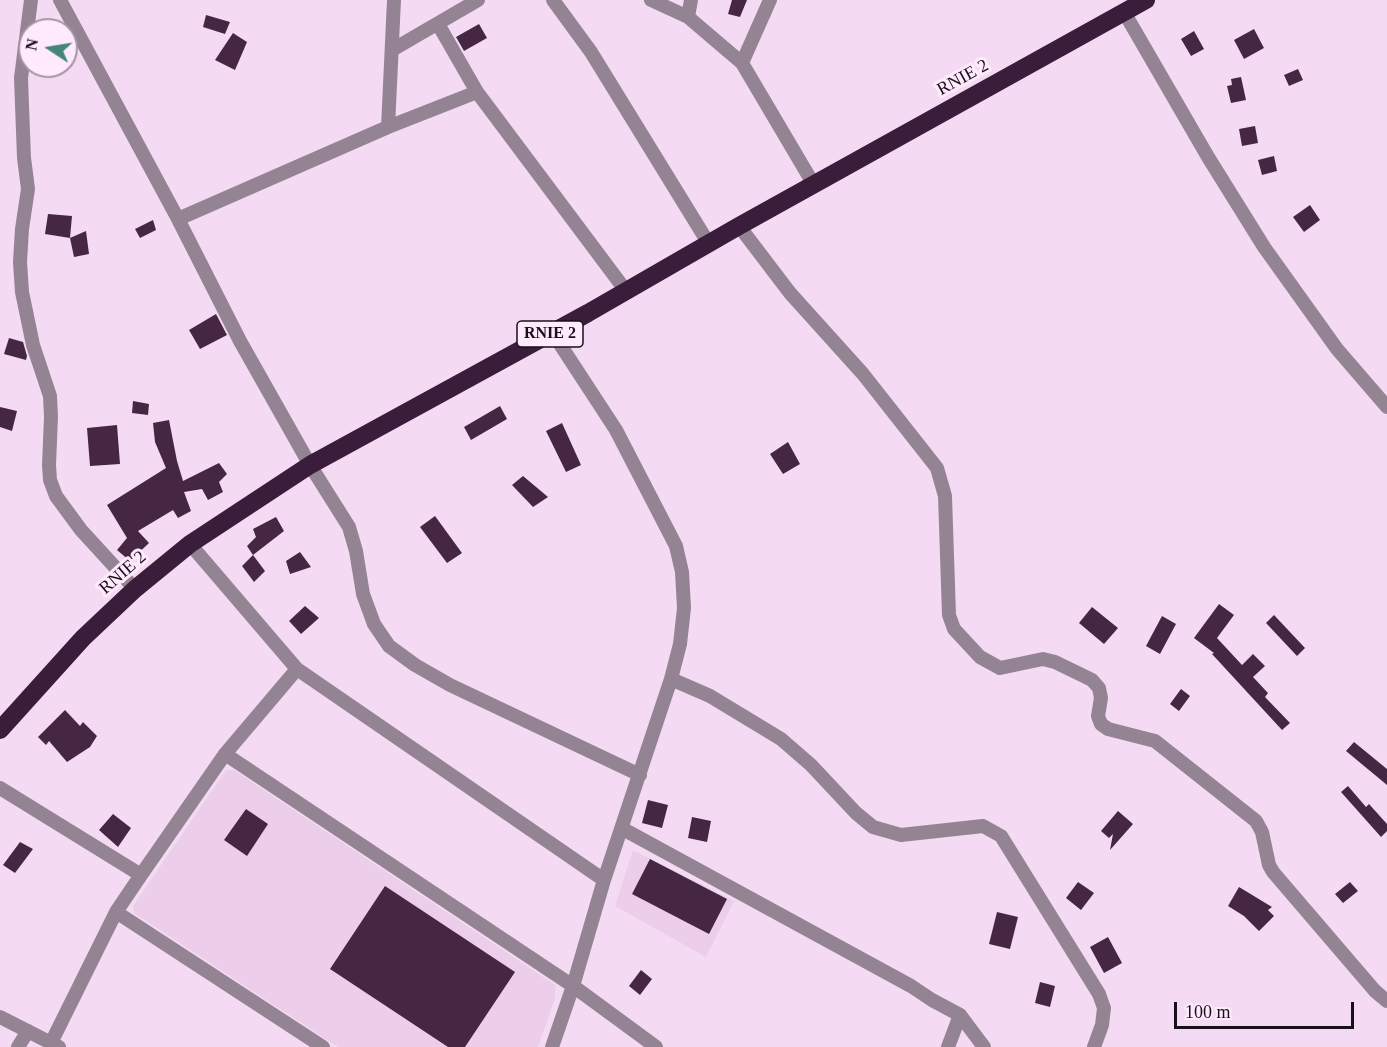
<!DOCTYPE html>
<html>
<head>
<meta charset="utf-8">
<style>
	body { margin:0 }
	#map { position:relative; width:1387px; height:1047px; overflow:hidden; background:#f4dbf3; font-family:"Times New Roman",serif }
	canvas { display:block }
	.north { position:absolute; left:18px; top:18px; width:60px; height:60px; box-sizing:border-box; background:#ffeafd; border:2px solid #a393a1; border-radius:50%; rotate:282deg; font-size:16px; font-weight:700; line-height:24px; text-align:center; color:#181018 }
	.north::after { content:''; display:block; margin:auto; width:21px; height:27px; background:#438678; clip-path:polygon(50% 0,100% 100%,50% 72%,0 100%) }
	.scale { position:absolute; left:1174px; top:1002px; width:180px; height:27px; box-sizing:border-box; border:3px solid #181018; border-top:0; padding-left:8px; font-size:18px; line-height:21px; white-space:nowrap; color:#181018; -webkit-text-stroke:4px #ffeafd; paint-order:stroke }
</style>
</head>
<body>
<div id="map">
<canvas width="1387" height="1047"></canvas>
<div class="north">N</div>
<div class="scale">100 m</div>
</div>
<script>
const ctx = document.querySelector('canvas').getContext('2d');
ctx.lineJoin = 'round';
function fill(path, color) {
  ctx.fillStyle = color;
  ctx.fill(path, 'evenodd');
}
function toPath(rows) {
  const path = new Path2D();
  for (const r of rows) {
    path.moveTo(r[0], r[1]);
    for (let i = 2; i < r.length; i += 2) path.lineTo(r[i], r[i + 1]);
  }
  return path;
}
function strokePath(path, color, width, dash) {
  ctx.strokeStyle = color;
  ctx.lineWidth = width;
  ctx.lineCap = dash ? 'butt' : 'round';
  ctx.setLineDash(dash || []);
  ctx.stroke(path);
}
function label(font, color, halo, rows, align = 'center') {
  ctx.font = font + ' "Times New Roman",serif';
  ctx.lineWidth = 6;
  ctx.setLineDash([]);
  ctx.textBaseline = 'middle';
  ctx.strokeStyle = halo;
  ctx.fillStyle = color;
  for (const [text, x, y, turn = 0] of rows) {
    ctx.save();
    ctx.translate(x, y);
    ctx.rotate((+turn || 0) * Math.PI / 180);
    ctx.textAlign = isNaN(turn) ? turn : align;
    if (halo) ctx.strokeText(text, 0, 0);
    ctx.fillText(text, 0, 0);
    ctx.restore();
  }
}
fill(toPath([
	[226,770,234,770,555,985,555,998,538,1047,338,1047,134,913,133,906],
	[633,850,734,901,706,957,615,906]
]), '#eccdea');
fill(toPath([
	[732,0,747,0,740,17,728,14],
	[206,15,230,22,225,34,203,27],
	[479,24,487,38,464,51,456,37],
	[1254,29,1264,48,1244,59,1234,40],
	[1194,31,1204,49,1191,56,1181,39],
	[233,33,247,42,235,70,215,60],
	[1298,69,1303,80,1289,86,1284,75],
	[1241,77,1246,100,1231,103,1227,86,1232,85,1231,79],
	[1255,126,1258,143,1242,146,1239,129],
	[1274,156,1277,171,1262,175,1258,160],
	[1310,205,1320,220,1304,232,1293,217],
	[48,214,72,216,70,238,45,234],
	[153,220,156,230,140,238,135,229],
	[86,231,89,254,74,257,70,238],
	[216,314,227,335,200,349,189,330],
	[9,338,23,342,27,356,26,360,4,354],
	[133,401,149,404,148,415,132,413],
	[500,406,507,419,471,440,464,427],
	[0,407,17,411,12,431,0,427],
	[169,420,177,461,183,481,219,463,227,474,219,482,223,492,208,500,202,489,184,492,191,511,178,518,173,510,138,531,149,543,130,561,117,550,127,538,107,505,166,468,155,442,153,423],
	[562,423,581,465,566,472,546,431],
	[117,425,120,464,90,466,87,428],
	[788,442,800,464,783,474,770,454],
	[523,476,548,497,533,507,512,485],
	[435,516,462,553,447,563,420,527],
	[276,517,284,531,253,555,247,546,256,537,253,529],
	[300,552,311,567,290,574,286,561],
	[253,555,265,571,254,582,242,566],
	[1219,604,1234,615,1217,638,1242,665,1253,654,1265,666,1253,677,1268,693,1265,697,1290,723,1282,730,1212,654,1214,653,1194,638],
	[305,606,319,618,301,634,289,621],
	[1092,607,1118,628,1104,644,1079,623],
	[1274,615,1305,648,1297,656,1266,623],
	[1162,616,1176,624,1160,654,1146,646],
	[1181,689,1190,696,1179,711,1170,704],
	[65,710,80,726,83,722,97,736,90,747,67,762,49,741,46,745,38,737],
	[1354,742,1387,769,1387,785,1346,751],
	[1348,786,1366,807,1369,804,1387,824,1387,831,1381,837,1341,792],
	[648,800,668,805,662,828,642,823],
	[246,809,268,824,247,856,224,840],
	[1118,811,1133,824,1110,850,1113,834,1109,838,1101,831],
	[113,814,131,828,118,847,99,830],
	[692,817,711,821,707,842,688,838],
	[20,842,33,849,15,873,3,865],
	[650,859,727,899,709,934,632,894],
	[1078,882,1094,893,1081,910,1066,898],
	[1350,882,1358,891,1343,903,1335,894],
	[385,886,515,972,465,1047,448,1047,330,969],
	[1239,887,1272,907,1268,910,1274,916,1259,931,1244,916,1228,906],
	[997,912,1018,917,1010,949,989,944],
	[1108,937,1122,963,1104,973,1090,947],
	[641,970,652,979,640,995,629,986],
	[1040,982,1055,986,1050,1007,1035,1003]
]), '#452744');
strokePath(toPath([
	[31,0,21,78,24,158,28,189,22,229,20,262,22,292,33,345,50,396,51,417,49,465,50,480,56,496,81,530,135,589],
	[60,0,178,219,240,341,310,465,349,527,356,551,363,594,374,624,389,646,415,665,450,685,640,775],
	[553,0,591,52,709,244],
	[651,0,688,17,742,63,814,185],
	[1124,12,1208,157,1264,247,1337,349,1387,407],
	[688,17,691,0],
	[438,24,477,92,626,291],
	[392,50,478,0],
	[742,63,770,0],
	[388,127,394,0],
	[178,219,388,127,477,92],
	[739,226,790,293,863,374,937,468,945,496,949,615,954,629,980,657,1000,668,1043,659,1055,662,1092,680,1099,688,1101,698,1098,716,1101,724,1108,729,1155,741,1256,821,1262,832,1269,865,1273,872,1375,991,1387,1001],
	[552,332,616,430,676,546,682,572,684,608,680,644,671,679,604,880,573,986,552,1047],
	[190,544,297,669,604,880],
	[671,679,710,696,781,739,811,765,856,813,873,827,901,835,983,826,1001,836,1099,994,1104,1008,1102,1025,1094,1047],
	[225,754,573,986,656,1047],
	[0,788,141,875],
	[623,829,911,986,932,1000,960,1015,984,1047],
	[116,912,323,1047],
	[0,1017,59,1047],
	[51,1043,116,912,141,875,225,754,297,669],
	[18,1047,28,1031],
	[948,1047,960,1015]
]), '#948493', 14);
strokePath(toPath([
	[0,730,83,638,135,589,190,544,310,465,588,313,739,226,1146,0]
]), '#3a1d3a', 18);
for (const [x, y, w] of [
	[550,334,66]
]) {
  const box = new Path2D();
  box.roundRect(x - w / 2, y - 13, w, 26, 4.5);
  ctx.fillStyle = '#ffeafd';
  ctx.fill(box);
  strokePath(box, '#181018', 1.5);
}
label('bold 16px', '#181018', null, [
	["RNIE 2",550,334]
]);
label('18px', '#181018', '#ffeafd', [
	["RNIE 2",963,78,-29],
	["RNIE 2",123,573,-41]
]);
</script>
</body>
</html>
